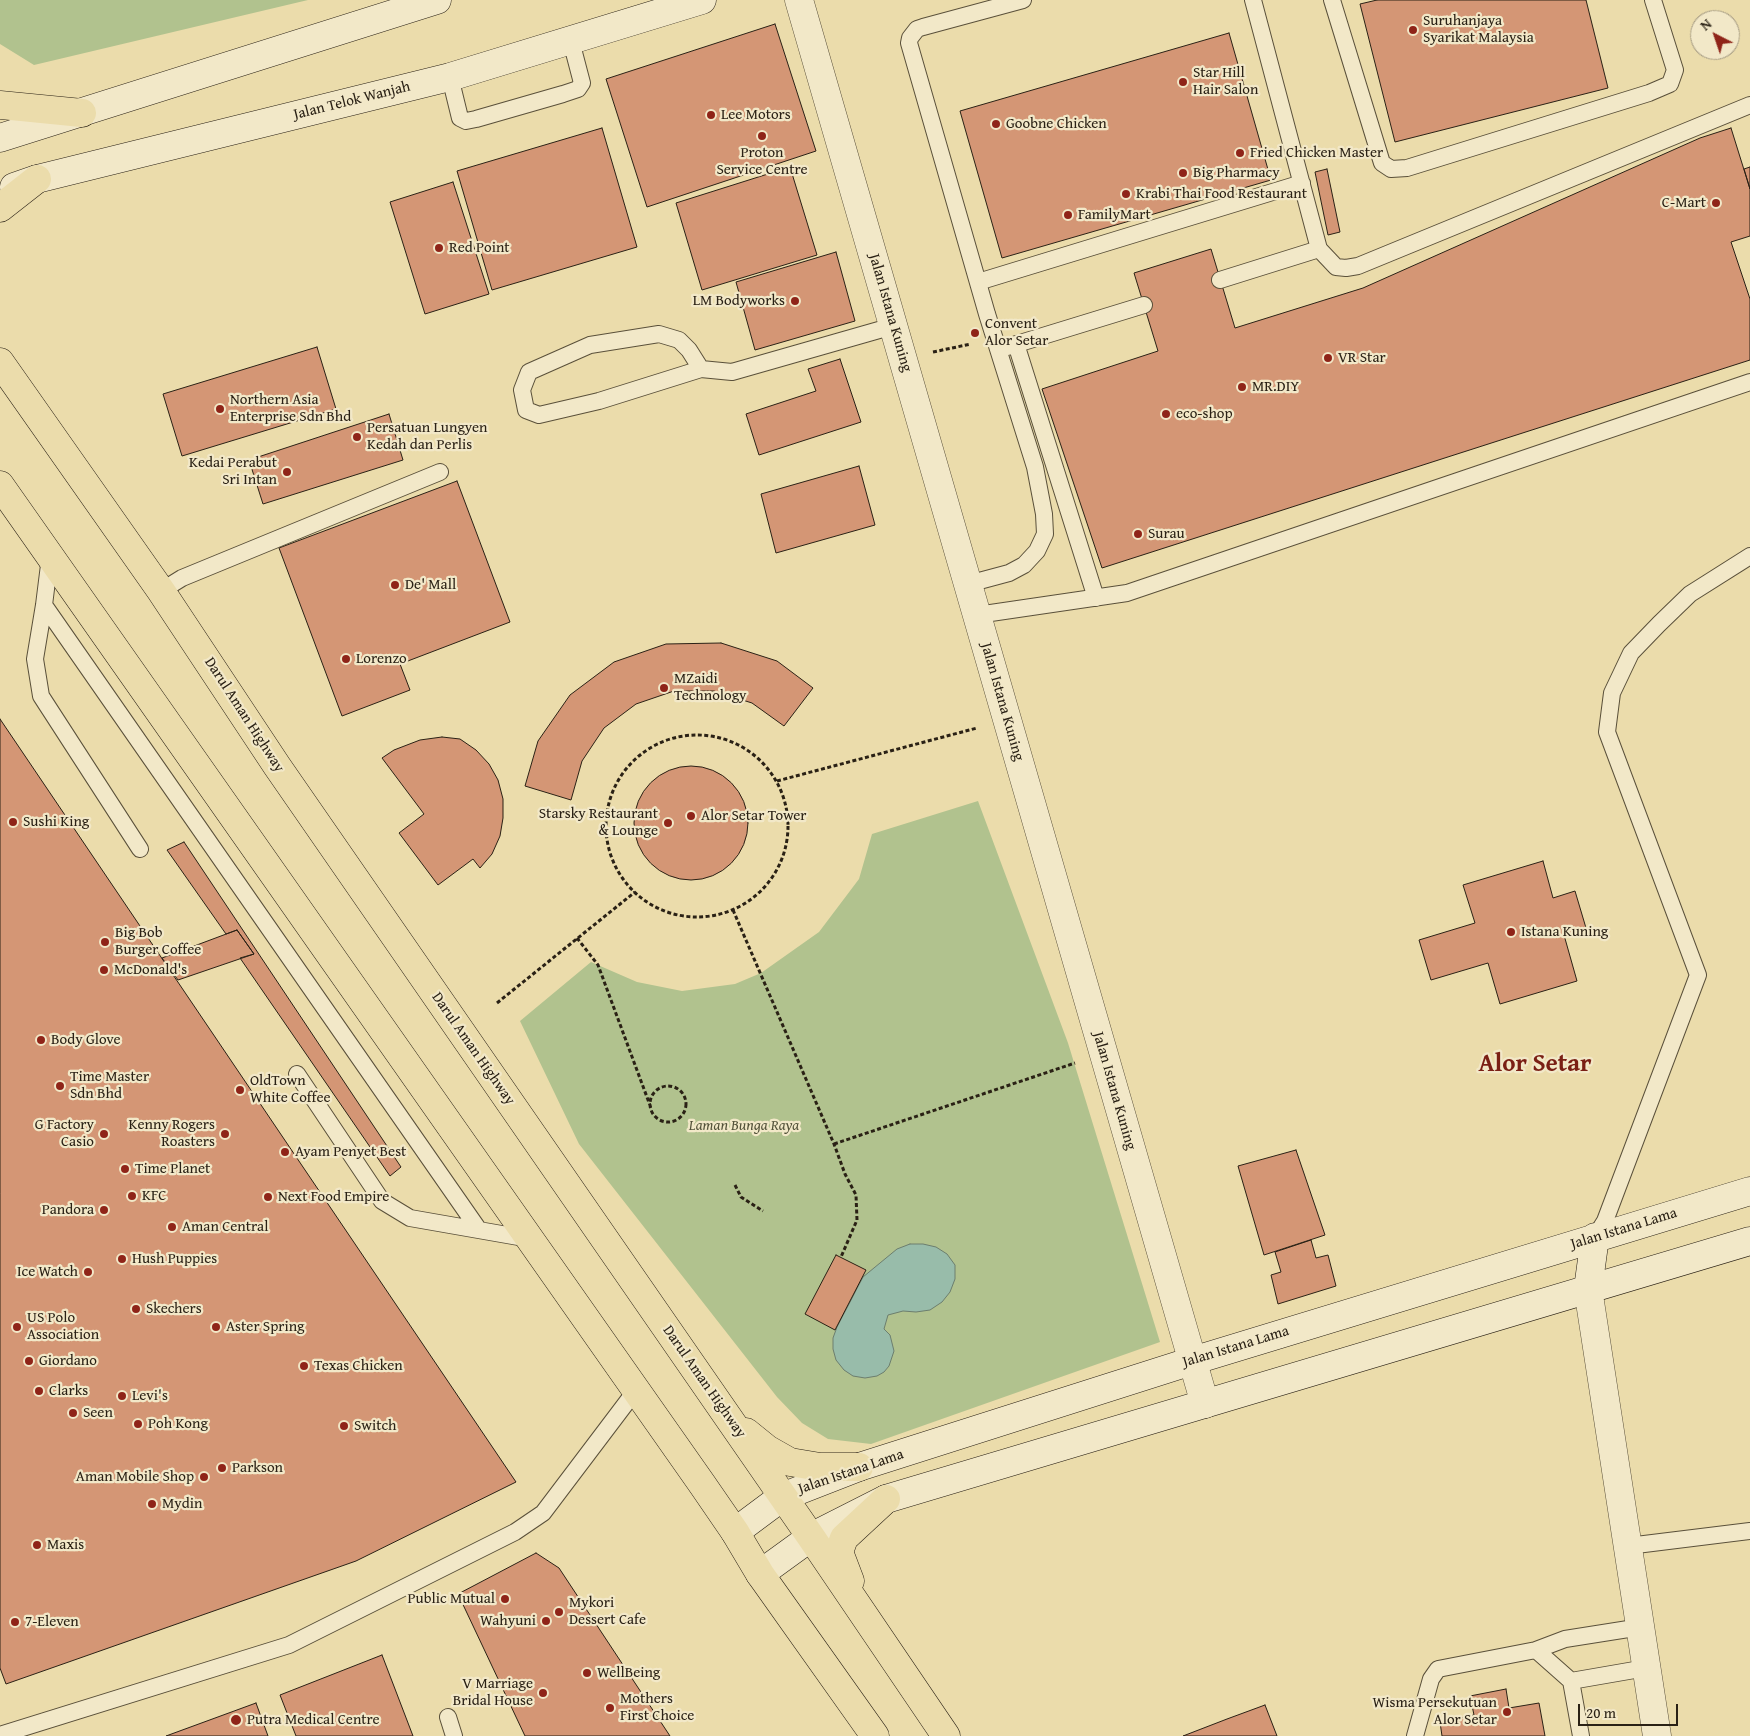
<!DOCTYPE html>
<html>
<head>
<meta charset="utf-8">
<style>
	body { margin:0 }
	#map { position:relative; width:1750px; height:1736px; overflow:hidden; background:#ebdcab; font-family:"Gentium Book Plus",serif }
	canvas { display:block }
	.north { position:absolute; left:1690px; top:10px; width:50px; height:50px; box-sizing:border-box; background:#f2e8c8; border:1px solid #a29880; border-radius:50%; rotate:319deg; font-size:14px; font-weight:700; line-height:20px; text-align:center; color:#2a2115 }
	.north::after { content:''; display:block; margin:auto; width:18px; height:22px; background:#8f2418; clip-path:polygon(50% 0,100% 100%,50% 72%,0 100%) }
	.scale { position:absolute; left:1578px; top:1704px; width:100px; height:22px; box-sizing:border-box; border:2px solid #2a2115; border-top:0; padding-left:6px; font-size:15px; line-height:18px; white-space:nowrap; color:#2a2115; -webkit-text-stroke:4px #f2e8c8; paint-order:stroke }
</style>
</head>
<body>
<div id="map">
<canvas width="1750" height="1736"></canvas>
<div class="north">N</div>
<div class="scale">20 m</div>
</div>
<script>
const ctx = document.querySelector('canvas').getContext('2d');
ctx.lineJoin = 'round';
function fill(path, color) {
  ctx.fillStyle = color;
  ctx.fill(path, 'evenodd');
}
function toPath(rows) {
  const path = new Path2D();
  for (const r of rows) {
    if (r.length === 3) {
      path.moveTo(r[0] + r[2], r[1]);
      path.arc(r[0], r[1], r[2], 0, 2 * Math.PI);
      continue;
    }
    path.moveTo(r[0], r[1]);
    for (let i = 2; i < r.length; i += 2) path.lineTo(r[i], r[i + 1]);
  }
  return path;
}
function strokePath(path, color, width, dash) {
  ctx.strokeStyle = color;
  ctx.lineWidth = width;
  ctx.lineCap = dash ? 'butt' : 'round';
  ctx.setLineDash(dash || []);
  ctx.stroke(path);
}
function label(font, color, halo, rows, align = 'center') {
  ctx.font = font + ' "Gentium Book Plus",serif';
  ctx.lineWidth = 4.5;
  ctx.setLineDash([]);
  ctx.textBaseline = 'middle';
  ctx.strokeStyle = halo;
  ctx.fillStyle = color;
  for (const [text, x, y, turn = 0] of rows) {
    ctx.save();
    ctx.translate(x, y);
    ctx.rotate((+turn || 0) * Math.PI / 180);
    ctx.textAlign = isNaN(turn) ? turn : align;
    if (halo) ctx.strokeText(text, 0, 0);
    ctx.fillText(text, 0, 0);
    ctx.restore();
  }
}
fill(toPath([
	[0,0,308,0,34,65,0,44],
	[978,801,1068,1043,1160,1342,871,1444,828,1439,802,1423,777,1397,579,1144,520,1021,591,962,637,982,682,991,735,984,761,973,819,932,859,879,872,834]
]), '#b1c28e');
const water = toPath([
	[910,1244,923,1244,936,1247,947,1254,955,1265,955,1279,950,1292,942,1302,930,1310,916,1312,903,1311,888,1315,884,1329,890,1335,894,1351,889,1366,884,1372,877,1376,865,1378,853,1376,844,1370,836,1360,833,1349,833,1338,837,1327,863,1277,897,1249,910,1244]
]);
fill(water, '#98bcaa');
strokePath(water, '#6c7e6e', 1);
const building = toPath([
	[1377,0,1586,0,1608,88,1395,142,1360,4,1377,0],
	[775,24,816,151,647,207,606,79,775,24],
	[1229,33,1271,180,1002,258,960,111,1229,33],
	[602,128,637,247,492,290,457,171,602,128],
	[1731,128,1750,189,1750,236,1731,242,1750,299,1750,360,1102,568,1042,389,1158,351,1134,273,1211,249,1235,328,1363,288,1700,138,1731,128],
	[790,167,817,255,702,290,676,203,790,167],
	[1750,167,1750,189,1744,169,1750,167],
	[1327,169,1340,232,1328,235,1315,172,1327,169],
	[453,182,489,294,425,314,390,202,453,182],
	[836,252,855,321,755,350,736,282,836,252],
	[317,347,336,409,182,456,163,394,317,347],
	[840,359,861,422,759,455,746,414,816,391,808,369,840,359],
	[389,414,403,460,263,504,249,460,389,414],
	[859,466,875,525,776,553,761,494,859,466],
	[457,481,510,622,400,664,410,690,342,716,279,548,457,481],
	[721,643,777,661,813,688,784,726,752,703,714,691,674,691,636,704,604,728,582,761,571,800,525,786,538,741,570,695,614,662,666,644,721,643],
	[0,719,516,1482,356,1561,6,1684,0,1668,0,719],
	[442,737,460,739,476,750,489,764,498,780,503,799,503,818,500,836,492,854,480,868,473,859,438,885,399,833,424,814,382,758,394,750,420,740,442,737],
	[691,823,57],
	[184,842,401,1167,390,1176,240,958,254,954,237,930,226,934,167,850,184,842],
	[1543,861,1553,898,1575,891,1586,928,1564,935,1577,981,1500,1004,1488,963,1431,980,1419,940,1475,923,1463,885,1543,861],
	[237,930,254,954,178,980,162,958,237,930],
	[1296,1150,1325,1235,1264,1255,1238,1166,1296,1150],
	[1311,1240,1316,1258,1328,1255,1336,1286,1278,1304,1271,1275,1281,1272,1275,1252,1311,1240],
	[836,1255,866,1270,835,1330,805,1314,836,1255],
	[536,1553,559,1568,670,1736,525,1736,458,1594,536,1553],
	[382,1655,413,1736,296,1736,280,1695,382,1655],
	[1506,1689,1509,1708,1539,1703,1545,1736,1442,1736,1440,1722,1474,1715,1470,1696,1506,1689],
	[256,1703,268,1736,166,1736,256,1703],
	[1265,1705,1277,1736,1183,1736,1227,1719,1265,1705]
]);
fill(building, '#d49675');
strokePath(building, '#2a2115', 1);
const lane = toPath([
	[1253,0,1319,249,1336,267,1346,268,1358,266,1750,105],
	[1332,0,1382,163,1391,169,1407,168,1649,93,1670,84,1675,70,1653,0],
	[450,77,460,118,466,121,476,119,563,94,578,89,582,83,571,41],
	[1220,280,1319,249],
	[978,282,1302,183],
	[1016,344,1096,598],
	[1007,347,1144,305],
	[701,369,689,350,679,340,659,334,590,345,529,372,522,390,526,410,539,415,599,401,701,369,732,372,893,326],
	[50,557,44,605,35,659,41,696,140,849],
	[968,584,1009,573,1024,565,1037,551,1045,534,1044,514,1035,467,987,314,909,43,910,38,917,29,923,27,1023,0],
	[161,591,182,578,440,472],
	[44,605,479,1230],
	[977,615,1127,593,1750,382],
	[297,1074,382,1201,410,1218,530,1239],
	[1595,1237,1605,1221,1698,975,1607,732,1612,693,1631,653,1659,624,1690,594,1750,556],
	[1628,1546,1750,1531],
	[1536,1650,1565,1639,1641,1627],
	[1571,1681,1646,1668],
	[448,1717,454,1736],
	[0,1735,289,1645,515,1532,543,1513,636,1390],
	[1415,1736,1431,1679,1438,1669,1536,1650,1571,1681,1581,1736]
]);
const street = toPath([
	[799,0,1205,1404],
	[1588,1289,1657,1736]
]);
const secondary = toPath([
	[0,138,437,0],
	[14,187,37,179,450,77,702,0],
	[1588,1289,1595,1237],
	[735,1532,782,1497,859,1467,1192,1361,1750,1191],
	[760,1574,811,1537,886,1499,1750,1241]
]);
const primary = toPath([
	[0,105,82,113],
	[0,208,37,179],
	[0,362,161,591,277,766,811,1537,946,1736],
	[0,485,702,1484,735,1532,760,1574,875,1736],
	[746,1432,767,1449,790,1462,820,1467,859,1467],
	[850,1581,839,1552,844,1538,886,1499]
]);
strokePath(lane, '#5a503a', 18);
strokePath(street, '#5a503a', 29);
strokePath(secondary, '#2a2115', 29);
strokePath(primary, '#2a2115', 29);
strokePath(toPath([
	[933,352,971,344],
	[697,826,91],
	[777,781,977,728],
	[733,910,834,1144,845,1174,856,1195,857,1220,841,1257],
	[577,938,598,965,651,1108],
	[497,1003,635,892],
	[668,1104,18],
	[834,1144,1075,1063],
	[735,1185,741,1197,763,1211]
]), '#2a2115', 3, [4, 2.5]);
strokePath(lane, '#f2e8c8', 16);
strokePath(street, '#f2e8c8', 28);
strokePath(secondary, '#f2e8c8', 28);
strokePath(primary, '#ebdcab', 28);
for (const [x, y, r, color] of [
	[1413,30,5,"#8f2418"],
	[1183,82,5,"#8f2418"],
	[711,115,5,"#8f2418"],
	[996,124,5,"#8f2418"],
	[762,136,5,"#8f2418"],
	[1240,153,5,"#8f2418"],
	[1183,173,5,"#8f2418"],
	[1126,194,5,"#8f2418"],
	[1716,203,5,"#8f2418"],
	[1068,215,5,"#8f2418"],
	[439,248,5,"#8f2418"],
	[795,301,5,"#8f2418"],
	[975,333,5,"#8f2418"],
	[1328,358,5,"#8f2418"],
	[1242,387,5,"#8f2418"],
	[220,409,5,"#8f2418"],
	[1166,414,5,"#8f2418"],
	[357,437,5,"#8f2418"],
	[287,472,5,"#8f2418"],
	[1138,534,5,"#8f2418"],
	[395,585,5,"#8f2418"],
	[346,659,5,"#8f2418"],
	[664,688,5,"#8f2418"],
	[691,816,5,"#8f2418"],
	[13,822,5,"#8f2418"],
	[668,823,5,"#8f2418"],
	[1511,932,5,"#8f2418"],
	[105,942,5,"#8f2418"],
	[104,970,5,"#8f2418"],
	[41,1040,5,"#8f2418"],
	[60,1086,5,"#8f2418"],
	[240,1090,5,"#8f2418"],
	[104,1134,5,"#8f2418"],
	[225,1134,5,"#8f2418"],
	[285,1152,5,"#8f2418"],
	[125,1169,5,"#8f2418"],
	[132,1196,5,"#8f2418"],
	[268,1197,5,"#8f2418"],
	[104,1210,5,"#8f2418"],
	[172,1227,5,"#8f2418"],
	[122,1259,5,"#8f2418"],
	[88,1272,5,"#8f2418"],
	[136,1309,5,"#8f2418"],
	[17,1327,5,"#8f2418"],
	[216,1327,5,"#8f2418"],
	[29,1361,5,"#8f2418"],
	[304,1366,5,"#8f2418"],
	[39,1391,5,"#8f2418"],
	[122,1396,5,"#8f2418"],
	[73,1413,5,"#8f2418"],
	[138,1424,5,"#8f2418"],
	[344,1426,5,"#8f2418"],
	[222,1468,5,"#8f2418"],
	[204,1477,5,"#8f2418"],
	[152,1504,5,"#8f2418"],
	[37,1545,5,"#8f2418"],
	[505,1599,5,"#8f2418"],
	[559,1612,5,"#8f2418"],
	[546,1621,5,"#8f2418"],
	[15,1622,5,"#8f2418"],
	[587,1673,5,"#8f2418"],
	[543,1693,5,"#8f2418"],
	[610,1708,5,"#8f2418"],
	[1507,1712,5,"#8f2418"],
	[236,1720,6,"#8f2418"]
]) {
  const dot = new Path2D();
  dot.arc(x, y, r, 0, 2 * Math.PI);
  ctx.fillStyle = color;
  ctx.fill(dot);
  strokePath(dot, '#f2e8c8', 2);
}
label('15px', '#2a2115', '#f2e8c8', [
	["Suruhanjaya",1423,21],
	["Syarikat Malaysia",1423,38],
	["Star Hill",1193,73],
	["Hair Salon",1193,90],
	["Lee Motors",721,115],
	["Goobne Chicken",1006,124],
	["Proton",762,153,"center"],
	["Service Centre",762,170,"center"],
	["Fried Chicken Master",1250,153],
	["Big Pharmacy",1193,173],
	["Krabi Thai Food Restaurant",1136,194],
	["C-Mart",1706,203,"right"],
	["FamilyMart",1078,215],
	["Red Point",449,248],
	["LM Bodyworks",785,301,"right"],
	["Convent",985,324],
	["Alor Setar",985,341],
	["VR Star",1338,358],
	["MR.DIY",1252,387],
	["Northern Asia",230,400],
	["Enterprise Sdn Bhd",230,417],
	["eco-shop",1176,414],
	["Persatuan Lungyen",367,428],
	["Kedah dan Perlis",367,445],
	["Kedai Perabut",277,463,"right"],
	["Sri Intan",277,480,"right"],
	["Surau",1148,534],
	["De' Mall",405,585],
	["Lorenzo",356,659],
	["MZaidi",674,679],
	["Technology",674,696],
	["Starsky Restaurant",658,814,"right"],
	["& Lounge",658,831,"right"],
	["Alor Setar Tower",701,816],
	["Sushi King",23,822],
	["Istana Kuning",1521,932],
	["Big Bob",115,933],
	["Burger Coffee",115,950],
	["McDonald's",114,970],
	["Body Glove",51,1040],
	["Time Master",70,1077],
	["Sdn Bhd",70,1094],
	["OldTown",250,1081],
	["White Coffee",250,1098],
	["G Factory",94,1125,"right"],
	["Casio",94,1142,"right"],
	["Kenny Rogers",215,1125,"right"],
	["Roasters",215,1142,"right"],
	["Ayam Penyet Best",295,1152],
	["Time Planet",135,1169],
	["KFC",142,1196],
	["Next Food Empire",278,1197],
	["Pandora",94,1210,"right"],
	["Aman Central",182,1227],
	["Hush Puppies",132,1259],
	["Ice Watch",78,1272,"right"],
	["Skechers",146,1309],
	["US Polo",27,1318],
	["Association",27,1335],
	["Aster Spring",226,1327],
	["Giordano",39,1361],
	["Texas Chicken",314,1366],
	["Clarks",49,1391],
	["Levi's",132,1396],
	["Seen",83,1413],
	["Poh Kong",148,1424],
	["Switch",354,1426],
	["Parkson",232,1468],
	["Aman Mobile Shop",194,1477,"right"],
	["Mydin",162,1504],
	["Maxis",47,1545],
	["Public Mutual",495,1599,"right"],
	["Mykori",569,1603],
	["Dessert Cafe",569,1620],
	["Wahyuni",536,1621,"right"],
	["7-Eleven",25,1622],
	["WellBeing",597,1673],
	["V Marriage",533,1684,"right"],
	["Bridal House",533,1701,"right"],
	["Mothers",620,1699],
	["First Choice",620,1716],
	["Wisma Persekutuan",1497,1703,"right"],
	["Alor Setar",1497,1720,"right"],
	["Putra Medical Centre",247,1720]
], 'left');
label('15px', '#2a2115', '#f2e8c8', [
	["Jalan Telok Wanjah",352,101,-14],
	["Jalan Istana Kuning",890,313,74],
	["Jalan Istana Kuning",1002,702,74],
	["Darul Aman Highway",244,715,57],
	["Darul Aman Highway",473,1049,55],
	["Jalan Istana Kuning",1114,1091,74],
	["Jalan Istana Lama",1624,1229,-17],
	["Jalan Istana Lama",1236,1347,-17],
	["Darul Aman Highway",704,1382,55],
	["Jalan Istana Lama",851,1472,-19]
]);
label('italic 15px', '#525139', '#f2e8c8', [
	["Laman Bunga Raya",744,1126]
]);
label('bold 25px', '#7a1f14', '#f2e8c8', [
	["Alor Setar",1535,1065]
]);
</script>
</body>
</html>
